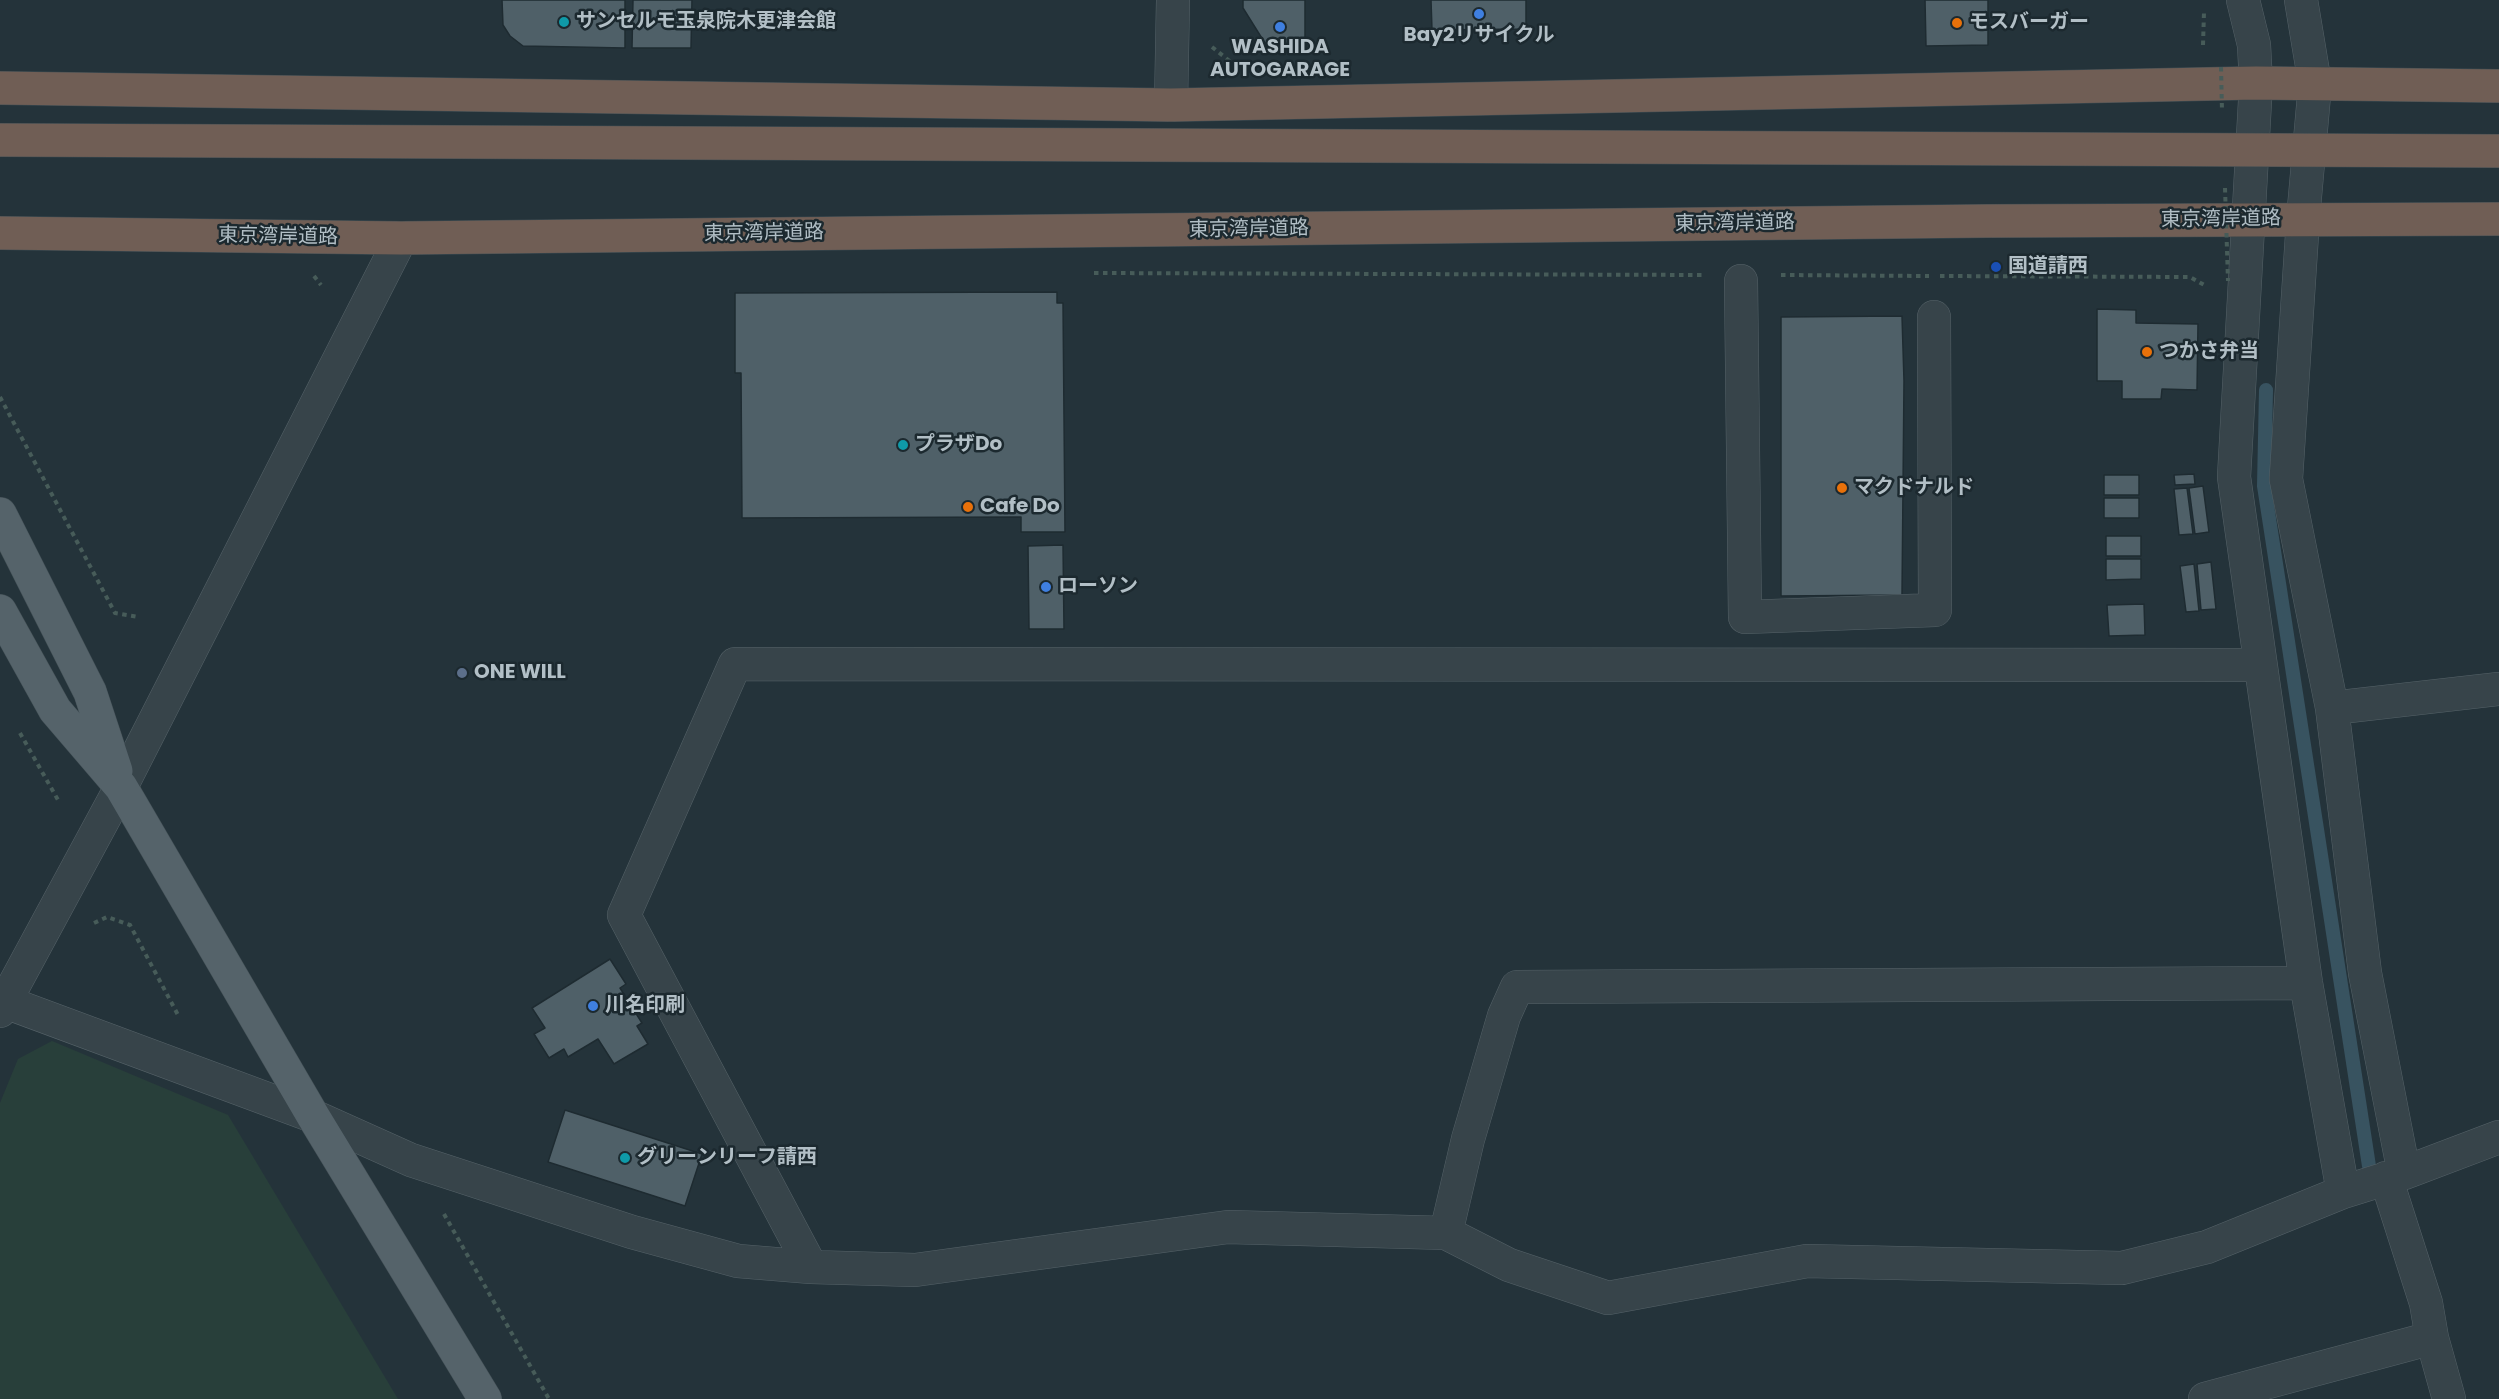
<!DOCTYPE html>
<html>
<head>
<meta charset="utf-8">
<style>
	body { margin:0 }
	canvas { display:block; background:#24333a }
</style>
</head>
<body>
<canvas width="2499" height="1399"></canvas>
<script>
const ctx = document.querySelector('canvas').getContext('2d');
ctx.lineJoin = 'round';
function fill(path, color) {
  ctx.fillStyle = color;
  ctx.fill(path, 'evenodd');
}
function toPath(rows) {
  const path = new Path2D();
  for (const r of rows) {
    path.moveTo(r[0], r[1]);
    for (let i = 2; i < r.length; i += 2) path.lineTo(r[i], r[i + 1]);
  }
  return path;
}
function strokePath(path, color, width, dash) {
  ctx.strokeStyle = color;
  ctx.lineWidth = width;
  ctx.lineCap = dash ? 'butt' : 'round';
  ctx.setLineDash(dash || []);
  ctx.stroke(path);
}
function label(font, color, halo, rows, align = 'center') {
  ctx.font = font + ' Poppins,"Noto Sans JP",sans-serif';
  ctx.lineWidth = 5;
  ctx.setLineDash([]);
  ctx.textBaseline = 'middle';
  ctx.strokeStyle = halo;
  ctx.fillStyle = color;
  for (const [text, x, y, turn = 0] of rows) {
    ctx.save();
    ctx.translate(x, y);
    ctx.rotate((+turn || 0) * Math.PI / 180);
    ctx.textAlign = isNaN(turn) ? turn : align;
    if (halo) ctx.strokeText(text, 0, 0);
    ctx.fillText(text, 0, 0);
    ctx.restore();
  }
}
fill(toPath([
	[52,1041,228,1115,398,1399,0,1399,0,1103,18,1059]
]), '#283f3a');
strokePath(toPath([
	[2266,390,2264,486,2369,1166]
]), '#385360', 14);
const building = toPath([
	[502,0,625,0,625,48,523,46,510,36,503,25,502,0],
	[633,0,692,0,691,48,632,48,633,0],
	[1243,0,1305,0,1305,46,1268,48,1243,8,1243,0],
	[1431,0,1526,0,1526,29,1432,30,1431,0],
	[1925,0,1988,0,1988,45,1926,46,1925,0],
	[1057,292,1057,303,1063,303,1065,532,1021,532,1021,517,742,518,741,373,735,373,735,293,1057,292],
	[2097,309,2136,310,2136,323,2198,324,2197,390,2162,389,2161,399,2122,399,2122,381,2097,381,2097,309],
	[1902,316,1904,381,1902,595,1781,596,1781,317,1902,316],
	[2194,474,2195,484,2175,485,2174,475,2194,474],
	[2104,475,2139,475,2139,495,2104,495,2104,475],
	[2203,486,2209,532,2195,534,2189,488,2203,486],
	[2187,488,2193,534,2179,535,2174,489,2187,488],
	[2104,498,2139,498,2139,518,2104,518,2104,498],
	[2106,536,2141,536,2141,556,2106,556,2106,536],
	[1063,545,1064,629,1029,629,1028,546,1063,545],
	[2106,559,2141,559,2141,579,2106,580,2106,559],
	[2211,562,2216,609,2201,610,2197,564,2211,562],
	[2194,564,2199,611,2186,612,2180,566,2194,564],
	[2144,604,2145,635,2109,636,2107,605,2144,604],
	[610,959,626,984,620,988,642,1023,637,1026,648,1044,614,1064,598,1039,568,1057,564,1049,549,1058,534,1034,545,1028,532,1008,610,959],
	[565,1110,702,1154,685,1206,548,1162,565,1110]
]);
fill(building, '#4f6068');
strokePath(building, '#1e2b31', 1.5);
const minor = toPath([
	[2243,0,2254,45,2256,83,2234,477,2306,983,2343,1192],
	[2301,0,2315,84,2303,219,2286,479,2332,708,2365,973,2404,1173],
	[1171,105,1173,0],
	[1741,281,1745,617,1935,610,1934,317],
	[2332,708,2499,689],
	[0,1000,313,1116,411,1160,632,1232,738,1261,811,1267,915,1270,1228,1227,1446,1233,1509,1265,1608,1298,1807,1261,2122,1268,2207,1247,2343,1192,2404,1173,2499,1137],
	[0,1011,121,787,401,238],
	[1446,1233,1468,1139,1504,1016,1517,987,2306,983],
	[811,1267,624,915,735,664,2259,665],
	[2432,1338,2449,1399],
	[2205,1399,2432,1338,2426,1303,2386,1178]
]);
const major = toPath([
	[0,514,90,692,116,771],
	[0,611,55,710,121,787,313,1116,485,1399]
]);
const highway = toPath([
	[0,88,1171,105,2256,83,2499,86],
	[0,233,401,238,1987,221,2499,219]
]);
strokePath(minor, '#556268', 34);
strokePath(major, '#435056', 34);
strokePath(highway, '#424f55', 34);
strokePath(toPath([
	[2203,45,2204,12],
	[1212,47,1232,63],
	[1094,273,1704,275],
	[1781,275,1929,276],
	[314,276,321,285],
	[1940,276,2190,277,2206,286],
	[0,397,115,613,139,617],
	[20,733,58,800],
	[94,923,107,917,130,925,178,1015],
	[444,1214,549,1399]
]), '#475c59', 4, [4.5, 4.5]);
strokePath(minor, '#37444a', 33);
strokePath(major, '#55636a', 33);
strokePath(highway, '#705e55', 33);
const highwayBridge = toPath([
	[0,140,2499,151]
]);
strokePath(highwayBridge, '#424f55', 34, []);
strokePath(toPath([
	[2221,67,2222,111],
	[2225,188,2228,281]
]), '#475c59', 4, [4.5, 4.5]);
strokePath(highwayBridge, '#705e55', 33);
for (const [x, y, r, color] of [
	[1479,14,6,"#3f7fe0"],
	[564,22,6,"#0f9aa8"],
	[1957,23,6,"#e8710a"],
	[1280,27,6,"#3f7fe0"],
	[1996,267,6,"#1a4fb4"],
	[2147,352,6,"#e8710a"],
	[903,445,6,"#0f9aa8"],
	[1842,488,6,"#e8710a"],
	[968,507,6,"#e8710a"],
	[1046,587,6,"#3f7fe0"],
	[462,673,6,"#5c6f8a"],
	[593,1006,6,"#3f7fe0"],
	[625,1158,6,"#0f9aa8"]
]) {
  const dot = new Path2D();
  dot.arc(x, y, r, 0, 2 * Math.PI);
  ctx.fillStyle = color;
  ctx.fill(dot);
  strokePath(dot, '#1c292f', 2);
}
label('bold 20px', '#b2bfc6', '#1c292f', [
	["サンセルモ玉泉院木更津会館",576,22],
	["モスバーガー",1969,23],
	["Bay2リサイクル",1479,36,"center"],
	["WASHIDA",1280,48,"center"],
	["AUTOGARAGE",1280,71,"center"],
	["国道請西",2008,267],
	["つかさ弁当",2159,352],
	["プラザDo",915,445],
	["マクドナルド",1854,488],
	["Cafe Do",980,507],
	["ローソン",1058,587],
	["ONE WILL",474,673],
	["川名印刷",605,1006],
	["グリーンリーフ請西",637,1158]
], 'left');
label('20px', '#b2bfc6', '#1c292f', [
	["東京湾岸道路",2221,220,-1],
	["東京湾岸道路",1735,224,-1],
	["東京湾岸道路",1249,230,-1],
	["東京湾岸道路",764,234,-1],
	["東京湾岸道路",278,237,1]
]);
</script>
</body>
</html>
